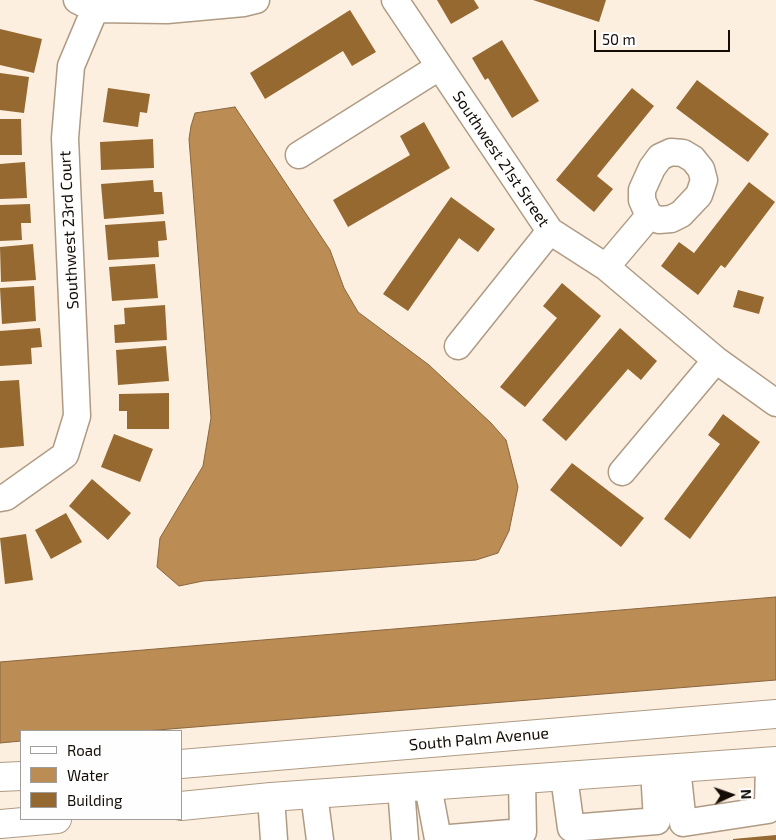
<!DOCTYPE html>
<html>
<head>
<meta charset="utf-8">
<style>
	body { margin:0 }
	#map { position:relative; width:776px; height:840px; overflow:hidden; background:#fcefe0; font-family:"Exo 2",sans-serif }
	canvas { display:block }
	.legend { position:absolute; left:20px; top:730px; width:162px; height:90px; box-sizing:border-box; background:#fefefe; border:1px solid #a09e9b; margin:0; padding:6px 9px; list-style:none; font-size:15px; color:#140d06 }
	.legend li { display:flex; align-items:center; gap:10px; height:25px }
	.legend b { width:25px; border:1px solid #a09e9b }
	.north { position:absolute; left:706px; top:770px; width:50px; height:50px; -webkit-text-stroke:4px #fefefe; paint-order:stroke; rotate:87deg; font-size:14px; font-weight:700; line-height:20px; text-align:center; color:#140d06 }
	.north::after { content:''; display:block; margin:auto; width:18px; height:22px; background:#140d06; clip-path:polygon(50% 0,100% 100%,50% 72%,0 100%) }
	.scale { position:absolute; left:594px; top:30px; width:136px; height:22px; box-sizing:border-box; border:2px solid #140d06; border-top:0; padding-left:6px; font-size:15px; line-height:18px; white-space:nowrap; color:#140d06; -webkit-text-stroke:4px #fefefe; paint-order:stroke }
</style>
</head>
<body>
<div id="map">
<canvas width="776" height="840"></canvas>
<ul class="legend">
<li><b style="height:6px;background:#fff"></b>Road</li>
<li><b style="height:14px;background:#bb8c54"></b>Water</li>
<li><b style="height:14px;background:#956930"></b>Building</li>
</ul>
<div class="north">N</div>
<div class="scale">50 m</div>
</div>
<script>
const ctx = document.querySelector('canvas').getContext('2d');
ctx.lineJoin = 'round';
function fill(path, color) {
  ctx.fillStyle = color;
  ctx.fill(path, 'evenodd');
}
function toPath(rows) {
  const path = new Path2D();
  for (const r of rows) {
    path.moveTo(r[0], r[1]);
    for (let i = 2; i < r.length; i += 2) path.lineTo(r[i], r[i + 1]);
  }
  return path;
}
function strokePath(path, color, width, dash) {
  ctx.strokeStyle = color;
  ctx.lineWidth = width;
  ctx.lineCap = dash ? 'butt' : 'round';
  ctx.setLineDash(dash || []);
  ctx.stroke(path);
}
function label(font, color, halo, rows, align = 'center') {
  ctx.font = font + ' "Exo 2",sans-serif';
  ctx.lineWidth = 4;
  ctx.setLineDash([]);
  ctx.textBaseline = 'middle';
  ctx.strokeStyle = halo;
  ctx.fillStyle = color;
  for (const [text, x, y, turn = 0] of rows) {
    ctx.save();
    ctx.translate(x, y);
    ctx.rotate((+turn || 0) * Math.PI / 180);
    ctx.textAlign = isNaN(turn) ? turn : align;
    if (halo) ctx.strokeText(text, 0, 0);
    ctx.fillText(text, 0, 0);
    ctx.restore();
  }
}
const water = toPath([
	[235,107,330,250,344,288,358,312,429,365,491,423,506,440,518,487,509,531,498,553,476,560,203,581,179,586,157,567,160,538,203,466,211,418,189,139,191,126,195,113,235,107],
	[776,597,776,680,145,731,21,731,21,741,0,743,0,662,776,597]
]);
fill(water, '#bb8c54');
strokePath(water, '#89663d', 1);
fill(toPath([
	[437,0,474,0,479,8,451,24],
	[533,0,606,0,599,22],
	[350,10,376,52,352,66,343,51,265,99,250,73],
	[0,29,42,39,34,73,0,65],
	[502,40,539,101,512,118,488,78,485,80,472,58],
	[0,73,29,77,24,113,0,110],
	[697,80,769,134,748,162,676,108],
	[108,88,150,94,147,113,140,112,138,127,103,122],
	[632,88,654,106,597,176,613,189,594,212,556,180],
	[0,119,21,119,22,155,0,155],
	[424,122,450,168,348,227,333,200,410,155,400,136],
	[153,139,154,168,101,170,100,142],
	[25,162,27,198,0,199,0,164],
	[153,180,154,192,162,192,164,214,104,219,101,184],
	[749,182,775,202,725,268,721,265,698,295,661,266,679,242,694,253],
	[451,197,495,229,478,252,459,238,408,311,383,294],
	[30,204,31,223,21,223,22,240,0,241,0,205],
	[165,221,167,240,158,241,159,257,108,260,105,225],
	[33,244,36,280,1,282,0,247],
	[155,264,158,298,112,301,109,267],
	[562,283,601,316,525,407,500,387,557,318,543,306],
	[34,286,36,321,2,324,0,288],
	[738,290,764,297,759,314,733,307],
	[165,305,167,340,115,343,114,325,125,324,124,308],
	[40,328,42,347,31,348,32,364,0,366,0,331],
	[620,328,657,361,641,380,628,369,566,441,542,420],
	[166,346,169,381,118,385,116,350],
	[19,380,24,446,0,448,0,381],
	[169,393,169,429,127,429,127,411,119,411,119,394],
	[723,414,760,442,690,539,664,519,720,444,708,435],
	[114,434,153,449,140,482,101,467],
	[572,463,644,518,621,547,550,490],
	[92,479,131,513,108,540,69,506],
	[66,513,82,542,51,559,35,530],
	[26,534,33,580,5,584,0,538],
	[776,835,776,840,733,840,733,839]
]), '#956930');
const minor = toPath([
	[77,0,95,9,167,10,244,3,256,0],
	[395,0,550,231,606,267,716,360,776,403],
	[671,152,683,153,693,159,701,169,704,180,699,195,681,214,671,219,659,220,649,216,642,200,642,190,652,168,660,157,671,152],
	[299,155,439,67],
	[606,267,649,216],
	[458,346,550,231],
	[622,472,716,360],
	[0,498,6,497,65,455,77,416,65,138,71,66,95,9],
	[677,768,683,823,768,810,769,762],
	[564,777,571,828,657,821,654,770],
	[428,786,438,839,523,832,522,780],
	[401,788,405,840],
	[314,794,320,840],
	[271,797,274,840]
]);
const major = toPath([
	[181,764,776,714],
	[0,777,21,776],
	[181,806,271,797,776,761],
	[0,824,57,819]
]);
strokePath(minor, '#af9b84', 29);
strokePath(major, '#af9b84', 30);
strokePath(minor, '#fff', 26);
strokePath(major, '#fff', 28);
label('16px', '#140d06', '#fefefe', [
	["Southwest 21st Street",501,159,56],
	["Southwest 23rd Court",69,230,-93],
	["South Palm Avenue",479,739,-5]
]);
</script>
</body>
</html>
